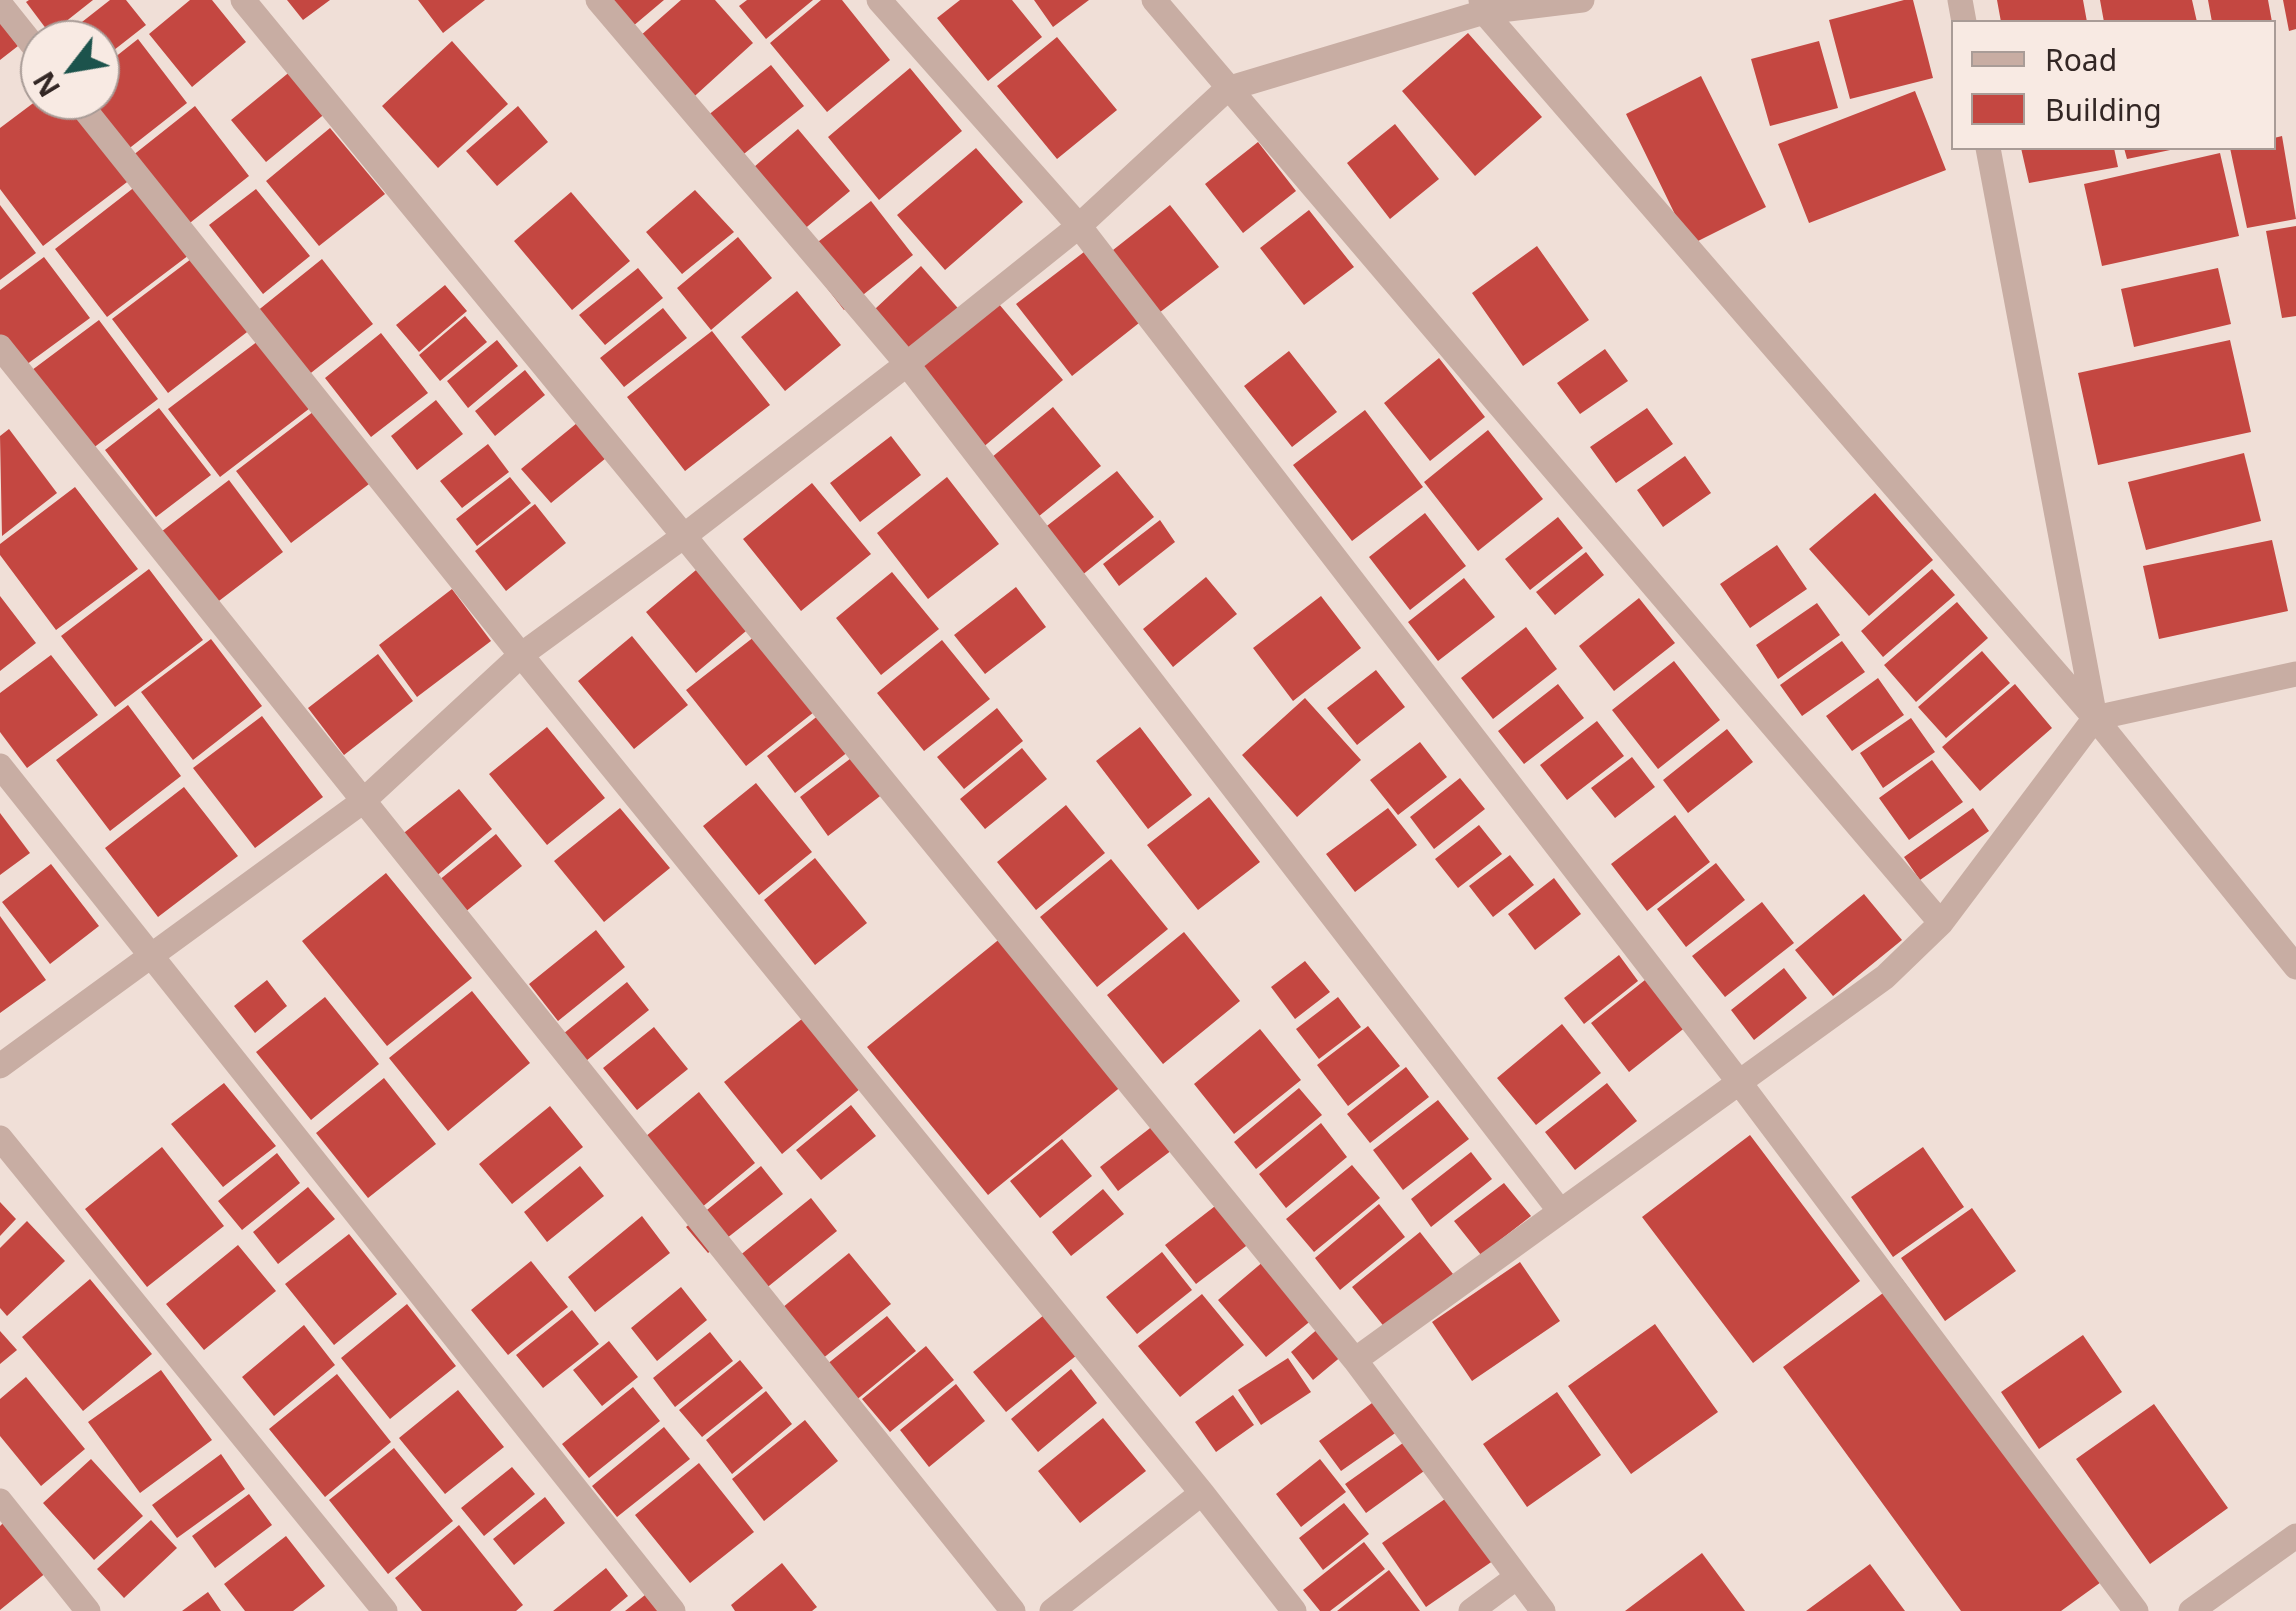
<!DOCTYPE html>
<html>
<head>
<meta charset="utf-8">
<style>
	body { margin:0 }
	#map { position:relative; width:2296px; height:1611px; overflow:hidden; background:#f0dfd7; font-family:"Noto Sans",sans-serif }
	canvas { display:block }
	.legend { position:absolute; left:1951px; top:20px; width:325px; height:130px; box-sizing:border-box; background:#f8eae3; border:2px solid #a99c97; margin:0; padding:12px 18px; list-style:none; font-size:30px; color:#332725 }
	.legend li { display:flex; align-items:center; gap:20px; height:50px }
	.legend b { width:50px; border:2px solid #a99c97 }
	.north { position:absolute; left:20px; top:20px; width:100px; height:100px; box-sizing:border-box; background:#f8eae3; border:2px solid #a99c97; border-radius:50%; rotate:239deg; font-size:28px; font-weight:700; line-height:40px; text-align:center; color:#332725 }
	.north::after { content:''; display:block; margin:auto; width:35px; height:45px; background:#1c534c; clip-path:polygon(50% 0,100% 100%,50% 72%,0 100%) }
</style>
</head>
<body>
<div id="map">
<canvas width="2296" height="1611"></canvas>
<ul class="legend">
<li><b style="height:12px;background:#c8ada3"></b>Road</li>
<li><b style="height:28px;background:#c44741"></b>Building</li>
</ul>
<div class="north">N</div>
</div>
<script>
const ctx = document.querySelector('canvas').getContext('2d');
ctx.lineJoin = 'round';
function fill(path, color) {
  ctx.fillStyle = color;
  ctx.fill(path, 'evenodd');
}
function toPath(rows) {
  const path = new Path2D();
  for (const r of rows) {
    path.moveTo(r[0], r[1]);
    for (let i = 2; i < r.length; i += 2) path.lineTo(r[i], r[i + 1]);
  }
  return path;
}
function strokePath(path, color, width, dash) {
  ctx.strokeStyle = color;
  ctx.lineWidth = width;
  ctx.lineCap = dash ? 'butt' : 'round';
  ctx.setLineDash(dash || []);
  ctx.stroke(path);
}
fill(toPath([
	[29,0,93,0,50,34,26,2],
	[110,0,126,0,146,25,100,61,100,40,59,40],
	[190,0,212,0,246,42,192,87,149,34],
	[287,0,330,0,303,20],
	[418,0,485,0,443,33],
	[600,0,664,0,626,32],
	[681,0,715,0,753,43,686,104,631,44],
	[747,0,813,0,766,39,739,6],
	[821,0,842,0,890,60,827,112,770,43],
	[960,0,1012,0,1042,37,988,81,937,18],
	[1034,0,1089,0,1053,27],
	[1904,0,1913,0,1933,78,1850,99,1829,20],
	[1997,0,2083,0,2087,22,2001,22],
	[2100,0,2192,0,2197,22,2104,22],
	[2208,0,2268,0,2272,22,2212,22],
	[2283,0,2296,0,2296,29,2289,31],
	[0,22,18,46,0,60],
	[1468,33,1542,117,1475,176,1402,91],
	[1057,37,1117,110,1057,159,997,86],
	[138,39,187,103,122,154,80,100,100,100,100,69],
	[452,41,508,104,438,168,382,106],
	[1819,41,1838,108,1770,126,1751,59],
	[771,65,804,106,735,161,702,120],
	[910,68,962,131,879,200,828,137],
	[292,70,327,112,266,162,231,120],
	[1701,76,1766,207,1690,245,1626,114],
	[1915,91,1946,170,1809,223,1778,144],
	[40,98,78,100,135,176,43,246,0,189,0,128],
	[195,106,249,176,181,230,127,160],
	[518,106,548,142,497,186,466,151],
	[1395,124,1439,179,1390,219,1347,163],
	[330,128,385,194,319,246,266,181],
	[798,129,850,191,790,241,739,180],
	[2282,136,2296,219,2247,228,2230,148,2274,148,2274,138],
	[1258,142,1296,191,1243,233,1205,184],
	[976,148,1023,202,945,270,897,215],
	[2021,148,2114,148,2118,167,2029,183],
	[2124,148,2175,148,2175,149,2127,159],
	[2220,153,2239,236,2102,266,2084,184],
	[136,186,189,255,107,317,55,249],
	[256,189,310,256,263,294,209,225],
	[695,190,734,232,682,274,646,232],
	[571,192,630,261,572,310,514,241],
	[871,201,913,255,844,310,801,255],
	[0,205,36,253,0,280],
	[1170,205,1219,267,1155,316,1108,254],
	[1309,210,1354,267,1304,305,1260,248],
	[2296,226,2296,316,2282,318,2266,231],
	[738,237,772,278,711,330,677,288],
	[1537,246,1589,320,1523,366,1472,293],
	[1084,252,1139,323,1072,376,1016,304],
	[195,256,251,329,168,393,112,319],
	[44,257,90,318,15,373,0,353,0,290],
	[322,259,373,324,307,376,256,312],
	[921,266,963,314,901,369,860,323],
	[638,268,663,298,605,345,579,315],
	[2218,268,2231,324,2134,347,2121,289],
	[445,285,467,311,419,352,396,325],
	[797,291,841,345,785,391,741,337],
	[993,297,1063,380,975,454,905,373],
	[663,308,687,338,624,387,600,358],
	[465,316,487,342,440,381,419,355],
	[99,320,158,399,80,458,20,379],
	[712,331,770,405,685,471,627,397],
	[381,333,428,393,371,437,325,378],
	[262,338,314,405,220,477,168,409],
	[497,340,518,366,468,408,447,381],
	[2230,340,2251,432,2098,465,2078,373],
	[1605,349,1628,381,1580,414,1557,383],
	[1289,351,1337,412,1292,447,1244,386],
	[1439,358,1485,417,1430,461,1384,403],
	[525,370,545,395,495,436,475,411],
	[436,400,463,434,417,470,391,436],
	[1053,407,1101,466,1033,521,986,462],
	[159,408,211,475,156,517,105,450],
	[318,408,373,481,291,543,236,471],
	[1647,408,1673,444,1616,483,1590,447],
	[1365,410,1423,487,1352,541,1293,465],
	[577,423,606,458,551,503,521,469],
	[9,429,57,493,2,536,0,436],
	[1488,430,1543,499,1478,551,1424,482],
	[891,436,921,475,860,522,830,483],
	[488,444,509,472,462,508,440,481],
	[2244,453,2261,521,2146,550,2128,482],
	[1685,456,1711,493,1663,527,1637,490],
	[1117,471,1154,517,1081,576,1043,529],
	[510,477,531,503,477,546,456,519],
	[947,477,999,544,928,599,877,533],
	[229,480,283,552,211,607,157,535],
	[812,483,871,554,801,611,743,539],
	[75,487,138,569,56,630,0,555,0,544],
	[1875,493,1933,560,1869,616,1809,549],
	[535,504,566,543,506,591,475,551],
	[1425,513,1466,566,1410,610,1369,557],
	[1558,517,1583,548,1530,590,1505,559],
	[1160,520,1175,542,1119,586,1103,564],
	[2272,540,2288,611,2159,639,2143,566],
	[1777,545,1807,589,1750,628,1720,584],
	[1586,552,1604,575,1555,615,1536,592],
	[702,565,752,626,696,673,646,612],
	[149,569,203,640,115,707,61,636],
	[1932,569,1955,595,1883,657,1861,631],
	[892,572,939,629,881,675,836,618],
	[1206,577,1237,614,1173,667,1143,629],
	[1464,578,1495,617,1438,661,1408,622],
	[1016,587,1046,627,985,674,954,635],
	[452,589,491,641,417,697,379,645],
	[0,596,36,643,0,671],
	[1321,596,1361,648,1293,701,1253,648],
	[1639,598,1675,643,1614,691,1579,646],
	[1957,602,1988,638,1916,702,1884,665],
	[1817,603,1840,635,1778,679,1756,645],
	[1526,627,1557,669,1493,719,1461,678],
	[759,633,819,708,746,766,686,690],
	[632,636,688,705,634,749,578,681],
	[211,639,262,706,193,760,141,692],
	[942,640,990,699,924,751,877,693],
	[1842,641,1865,672,1802,716,1780,685],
	[1982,651,2010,683,1946,738,1918,707],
	[378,654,413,701,344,755,308,708],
	[51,655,98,715,27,768,0,732,0,693],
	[1674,661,1720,720,1658,769,1612,710],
	[1376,670,1405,707,1357,745,1327,708],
	[1878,678,1904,715,1852,751,1826,716],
	[1558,684,1584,718,1524,764,1498,731],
	[2015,684,2052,728,1980,791,1942,747],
	[1305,698,1361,760,1297,817,1242,755],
	[128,705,181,776,110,831,56,760],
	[997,708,1023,741,964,789,937,757],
	[824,711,853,748,795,793,767,756],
	[262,716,323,797,255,848,193,768],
	[1911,718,1935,752,1883,788,1860,753],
	[1597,721,1624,756,1567,800,1540,765],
	[547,727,605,798,547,845,489,774],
	[1140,727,1192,795,1148,829,1096,761],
	[1727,729,1753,762,1688,813,1663,780],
	[1420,742,1447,777,1398,815,1370,780],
	[1022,748,1047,779,985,829,960,799],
	[859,752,888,790,828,836,800,797],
	[1632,757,1655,787,1615,818,1591,788],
	[1932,760,1963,802,1909,840,1879,798],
	[1460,778,1485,809,1434,849,1410,817],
	[756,783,812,852,759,895,703,826],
	[184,787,238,856,158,917,105,848],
	[459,789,492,829,434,878,400,836],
	[1209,797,1260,862,1198,910,1147,845],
	[1066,805,1105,853,1036,910,997,862],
	[620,808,670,868,604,922,554,861],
	[1388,808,1417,845,1355,892,1326,854],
	[1973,808,1989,831,1920,880,1904,857],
	[0,813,30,853,0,875],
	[1675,815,1710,862,1647,911,1611,864],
	[1479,825,1502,854,1458,888,1435,859],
	[496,834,522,866,464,913,438,881],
	[1510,855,1534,885,1493,917,1469,886],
	[815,858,867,923,815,965,764,900],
	[1111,859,1168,929,1097,987,1040,917],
	[1716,863,1745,900,1686,947,1657,909],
	[51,864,99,926,50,964,2,902],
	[386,873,472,978,387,1046,302,941],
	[1554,878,1581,914,1535,950,1508,914],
	[1864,894,1902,940,1833,996,1795,950],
	[1762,902,1794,943,1725,997,1692,956],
	[0,916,46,980,0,1013],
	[596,930,625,967,558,1021,529,984],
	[1184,932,1240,1001,1163,1064,1107,995],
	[1002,937,1123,1085,988,1195,867,1047],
	[1619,955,1638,981,1584,1024,1564,998],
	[1305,961,1330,992,1295,1019,1271,987],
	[1784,968,1807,998,1754,1040,1731,1010],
	[1650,976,1687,1026,1629,1072,1591,1023],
	[267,980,287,1006,255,1033,234,1006],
	[627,982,649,1010,586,1061,563,1034],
	[472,991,530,1063,448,1131,389,1058],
	[325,997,379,1064,311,1120,256,1052],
	[1338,997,1361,1027,1319,1059,1296,1029],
	[803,1018,861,1088,782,1154,724,1082],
	[1562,1024,1601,1073,1536,1125,1497,1078],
	[1368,1026,1400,1066,1348,1106,1317,1065],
	[654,1027,688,1069,637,1110,603,1068],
	[1260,1029,1301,1080,1234,1134,1194,1084],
	[1406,1067,1429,1097,1370,1143,1347,1114],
	[384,1078,436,1144,368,1198,316,1133],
	[224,1083,276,1146,223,1187,171,1124],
	[1607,1083,1637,1121,1575,1170,1545,1132],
	[1299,1088,1322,1115,1256,1169,1234,1142],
	[699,1092,755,1163,701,1208,645,1137],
	[1438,1100,1469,1139,1403,1190,1373,1150],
	[851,1105,876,1136,821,1180,796,1150],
	[550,1106,583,1147,512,1204,479,1164],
	[1321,1123,1347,1157,1286,1208,1259,1174],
	[1154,1125,1172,1150,1118,1191,1100,1167],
	[1750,1135,1860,1281,1753,1363,1642,1217],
	[1062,1139,1092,1176,1040,1218,1010,1181],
	[162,1147,224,1226,147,1287,85,1209],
	[1923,1147,1964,1207,1893,1257,1851,1197],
	[1471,1152,1492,1179,1431,1227,1411,1199],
	[277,1153,300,1183,242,1230,218,1201],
	[1352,1165,1380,1198,1314,1252,1286,1219],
	[580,1166,604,1196,547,1242,524,1212],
	[761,1166,783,1194,708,1253,686,1227],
	[1504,1183,1531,1216,1481,1255,1454,1221],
	[308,1187,335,1219,278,1264,253,1232],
	[1103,1189,1124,1214,1071,1256,1052,1232],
	[811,1198,837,1231,754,1298,728,1265],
	[0,1202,16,1219,0,1236],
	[1219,1203,1250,1243,1196,1284,1165,1245],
	[1379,1204,1405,1237,1340,1290,1315,1258],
	[1972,1208,2016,1271,1945,1321,1901,1258],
	[642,1216,670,1253,595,1312,568,1277],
	[27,1221,65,1261,7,1316,0,1308,0,1248],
	[1420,1232,1453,1274,1386,1329,1352,1287],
	[349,1234,397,1294,334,1345,285,1284],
	[238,1245,276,1291,204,1350,166,1304],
	[1162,1252,1192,1290,1137,1334,1106,1297],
	[849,1253,891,1304,812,1367,771,1317],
	[531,1261,568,1307,508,1355,471,1310],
	[1264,1261,1313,1319,1266,1357,1218,1300],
	[1520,1262,1560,1321,1472,1381,1432,1322],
	[90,1279,152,1354,83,1411,22,1337],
	[1902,1279,2115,1572,2061,1611,1961,1611,1783,1367],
	[681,1287,707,1320,657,1361,631,1328],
	[1202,1294,1244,1345,1180,1397,1138,1346],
	[407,1304,456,1366,390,1419,341,1358],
	[572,1310,599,1344,543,1388,516,1355],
	[1044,1315,1077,1355,1006,1412,973,1372],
	[887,1316,916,1351,855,1401,826,1365],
	[1655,1324,1718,1412,1631,1474,1568,1386],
	[304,1325,335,1365,274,1416,242,1377],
	[1320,1327,1343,1355,1313,1380,1291,1352],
	[0,1331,17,1350,0,1364],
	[710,1332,733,1361,675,1407,653,1378],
	[2083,1335,2122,1392,2039,1449,2001,1392],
	[609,1341,638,1377,602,1406,573,1370],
	[926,1346,954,1380,890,1432,862,1399],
	[1288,1358,1311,1392,1261,1425,1238,1390],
	[740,1360,763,1388,702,1437,679,1410],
	[1071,1369,1097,1403,1038,1452,1011,1419],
	[161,1370,212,1440,140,1493,88,1422],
	[337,1374,391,1442,325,1497,269,1429],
	[26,1377,85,1449,41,1486,0,1436,0,1399],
	[956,1384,985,1421,929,1467,900,1430],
	[633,1387,660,1421,589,1478,562,1444],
	[458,1390,504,1447,445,1494,399,1438],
	[766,1391,792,1424,732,1474,706,1440],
	[1557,1392,1601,1455,1527,1507,1483,1444],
	[1233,1395,1254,1425,1216,1452,1195,1422],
	[1379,1398,1401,1429,1341,1471,1319,1441],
	[2154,1404,2228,1508,2150,1564,2076,1459],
	[1103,1418,1146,1471,1080,1523,1038,1471],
	[805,1420,838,1461,764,1521,732,1479],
	[664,1427,690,1459,617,1517,592,1486],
	[1410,1438,1431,1466,1366,1513,1345,1484],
	[394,1448,453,1521,388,1574,329,1500],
	[221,1454,245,1489,177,1538,152,1505],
	[91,1459,143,1516,94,1560,43,1503],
	[1320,1459,1346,1492,1301,1527,1276,1494],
	[699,1463,754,1532,690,1583,635,1515],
	[512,1467,535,1494,484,1536,461,1508],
	[1455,1492,1500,1556,1426,1607,1382,1543],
	[249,1494,272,1525,215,1568,192,1536],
	[545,1497,565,1523,514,1565,493,1539],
	[1344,1503,1369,1534,1323,1570,1299,1538],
	[151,1520,177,1548,124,1598,97,1569],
	[5,1521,47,1572,0,1610,0,1526],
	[459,1525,523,1605,516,1611,422,1611,395,1578],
	[286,1536,325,1586,293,1611,245,1611,224,1584],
	[1364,1542,1385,1569,1330,1611,1320,1611,1303,1590],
	[1702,1553,1745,1611,1625,1611],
	[782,1563,817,1607,812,1611,735,1611,731,1605],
	[1870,1564,1905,1611,1806,1611],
	[606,1568,628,1596,610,1611,553,1611],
	[1389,1570,1420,1611,1337,1611],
	[208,1592,221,1611,182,1611],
	[645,1595,658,1611,625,1611]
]), '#c44741');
strokePath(toPath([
	[243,0,684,536,1355,1360,1543,1611],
	[598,0,907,364,1560,1211],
	[879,0,1079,226,1739,1082,2136,1611],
	[1154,0,1941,923],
	[1960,0,1964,22],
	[0,4,40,54],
	[77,100,521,655,1202,1493,1294,1611],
	[1988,148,2095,718,2296,674],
	[0,347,1013,1611],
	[2095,718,2296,967],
	[0,766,673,1611],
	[0,1066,362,802,521,655,684,536,907,364,1079,226,1227,89,1484,12,1582,0],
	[0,1138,385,1611],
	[1355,1360,1885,977,1941,923,2095,718,1484,12,1481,0],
	[0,1501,88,1611],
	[1052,1611,1202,1493],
	[1471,1611,1517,1577],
	[2191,1611,2296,1536]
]), '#c8ada3', 25);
</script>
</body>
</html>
